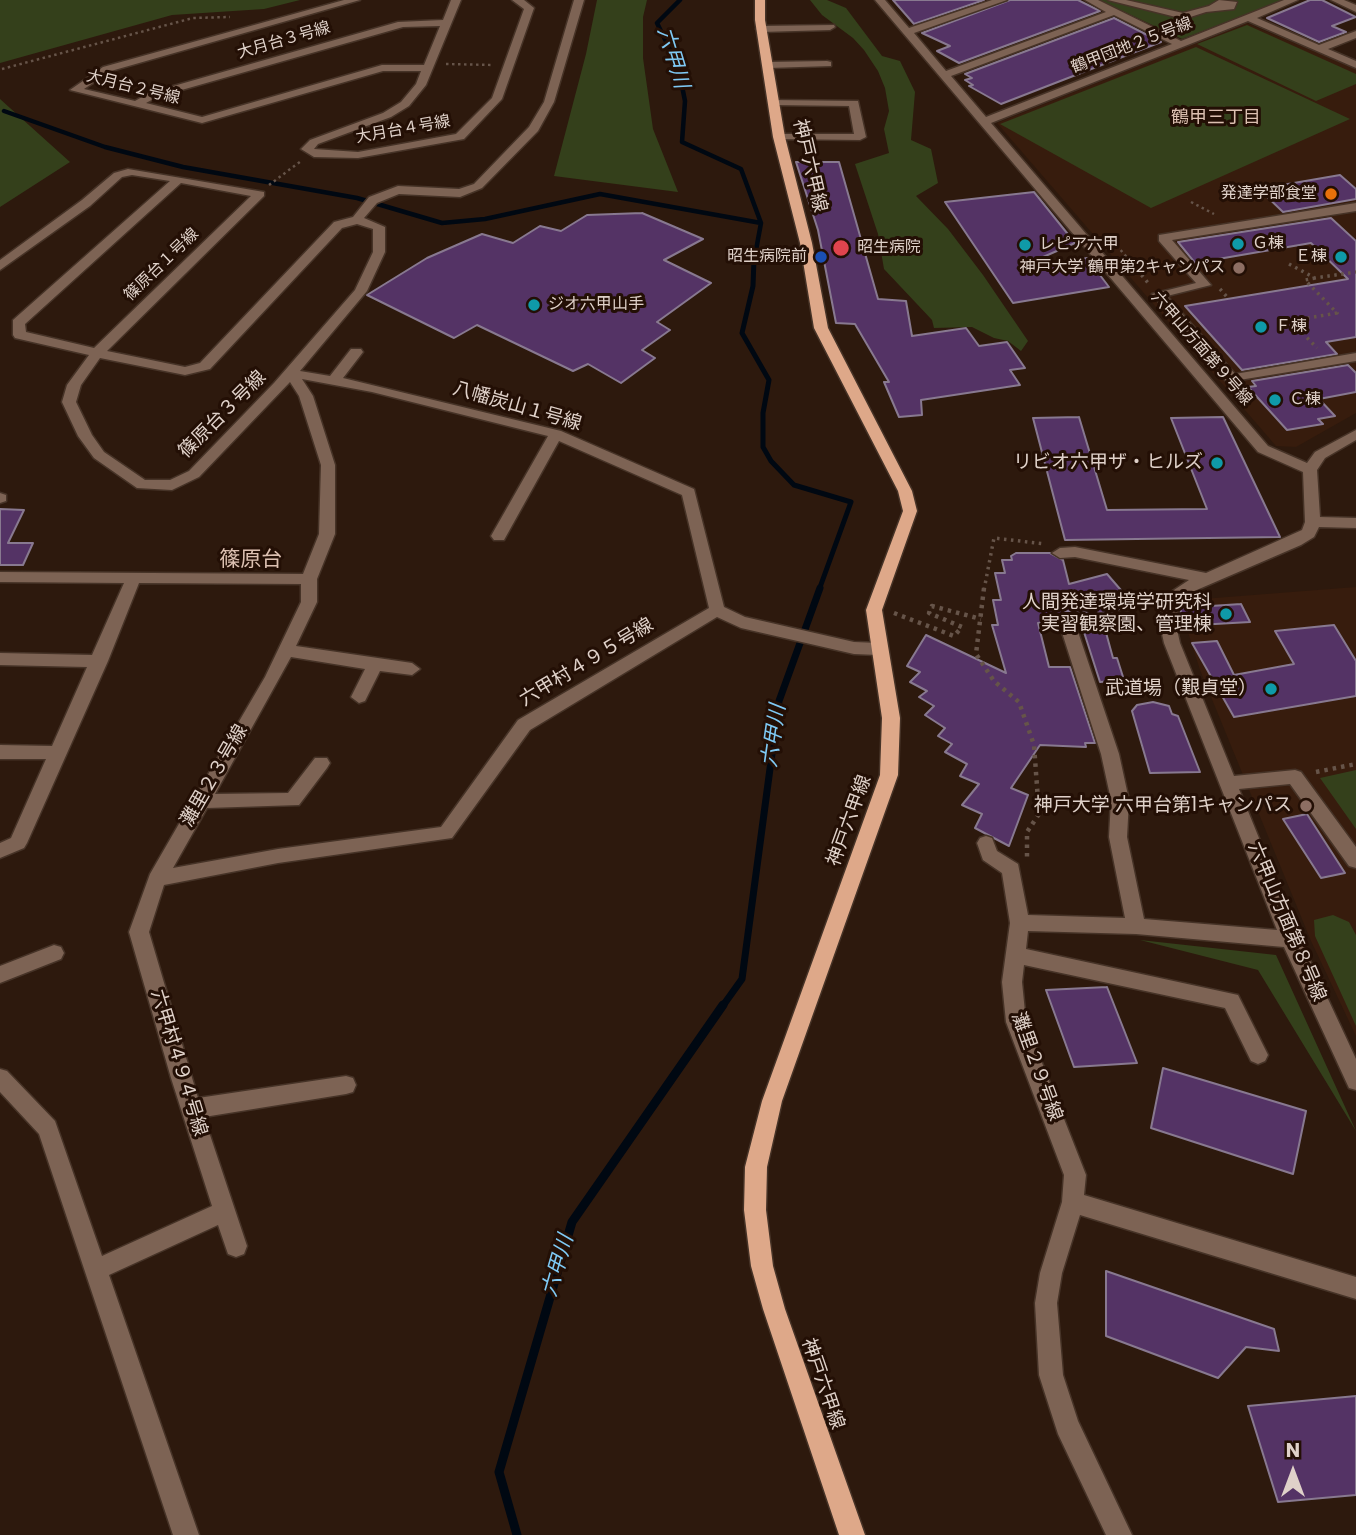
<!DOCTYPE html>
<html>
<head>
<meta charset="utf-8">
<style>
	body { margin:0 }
	#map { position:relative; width:1356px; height:1535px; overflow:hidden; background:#2d190d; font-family:Poppins,sans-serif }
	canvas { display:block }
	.north { position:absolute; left:1258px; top:1437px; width:70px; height:70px; -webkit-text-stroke:5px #230f05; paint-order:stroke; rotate:0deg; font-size:19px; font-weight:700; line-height:28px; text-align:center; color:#dfd1c9 }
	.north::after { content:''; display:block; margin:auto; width:24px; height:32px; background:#dfd1c9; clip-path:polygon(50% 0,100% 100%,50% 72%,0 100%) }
</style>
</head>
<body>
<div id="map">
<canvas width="1356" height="1535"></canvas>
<div class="north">N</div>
</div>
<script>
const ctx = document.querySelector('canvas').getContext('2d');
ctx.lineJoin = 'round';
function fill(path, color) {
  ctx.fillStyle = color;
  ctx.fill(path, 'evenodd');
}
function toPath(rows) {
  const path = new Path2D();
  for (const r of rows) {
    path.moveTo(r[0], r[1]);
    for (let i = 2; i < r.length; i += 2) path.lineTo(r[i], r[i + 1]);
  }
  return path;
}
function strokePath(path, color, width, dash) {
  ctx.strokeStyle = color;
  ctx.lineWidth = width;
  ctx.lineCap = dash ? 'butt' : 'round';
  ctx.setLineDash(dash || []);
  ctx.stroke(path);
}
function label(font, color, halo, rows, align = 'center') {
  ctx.font = font + ' Poppins,"Noto Sans JP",sans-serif';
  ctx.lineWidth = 6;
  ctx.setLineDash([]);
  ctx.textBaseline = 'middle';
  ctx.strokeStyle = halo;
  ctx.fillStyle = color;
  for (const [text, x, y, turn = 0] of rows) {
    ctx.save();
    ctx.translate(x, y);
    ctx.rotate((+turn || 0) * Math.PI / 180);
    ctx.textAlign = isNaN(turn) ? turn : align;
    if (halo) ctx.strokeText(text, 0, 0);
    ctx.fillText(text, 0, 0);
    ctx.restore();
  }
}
fill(toPath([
	[1247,23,1356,69,1356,413,1296,447,1276,446,997,123],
	[1356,587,1356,1036,1311,941,1200,670,1187,629,1188,614,1202,599]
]), '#371c0d');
fill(toPath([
	[0,0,300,0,264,9,172,15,0,63],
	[597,0,647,0,643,17,643,58,653,129,678,192,554,176,586,54],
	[810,0,827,0,846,8,882,56,900,61,915,92,911,140,931,149,938,183,916,196,948,229,983,275,1028,341,1021,351,1008,341,994,338,972,327,934,328,932,320,884,269,878,234,855,164,889,153,884,129,889,111,885,88,878,71,864,50,853,38,822,15],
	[1099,0,1284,0,1182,39],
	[1247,25,1356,74,1356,84,1316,101,1197,44],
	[1196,47,1350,119,1151,208,1000,124],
	[0,99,70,162,0,207],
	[1356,770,1356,829,1320,778],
	[1333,915,1349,922,1356,935,1356,1026,1315,936,1314,920],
	[1140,940,1276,955,1356,1131,1258,970]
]), '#34401b');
strokePath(toPath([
	[680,0,657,23,678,66,685,101,682,142,741,169,761,223,754,261],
	[4,111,105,147,183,167,357,198,442,223,485,219,600,194,761,223]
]), '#000812', 4.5);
strokePath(toPath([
	[754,259,753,286,742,333,769,380,763,413,763,447,771,461,794,485,851,502,819,590]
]), '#000812', 5);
strokePath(toPath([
	[722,1007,742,979,779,701,820,588]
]), '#000812', 7);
strokePath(toPath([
	[517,1535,499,1472,572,1222,723,1005]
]), '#000812', 9);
const building = toPath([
	[893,0,984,0,914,24,893,0],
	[1010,0,1078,0,1100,11,959,63,937,51,950,46,922,33,1010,0],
	[1310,0,1322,0,1356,17,1332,26,1346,32,1319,42,1267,18,1310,0],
	[1114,18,1161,42,1001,104,969,86,973,85,965,80,972,78,965,74,1114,18],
	[796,162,839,162,878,299,906,301,912,336,966,328,979,346,1007,342,1025,368,1010,370,1020,385,921,400,922,415,899,417,884,382,889,382,855,324,836,323,818,230,796,162],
	[1340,175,1356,189,1356,199,1283,212,1259,189,1340,175],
	[1034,192,1075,243,1034,261,1036,266,1087,258,1109,287,1013,303,945,202,1034,192],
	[642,213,703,239,664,260,711,283,657,322,670,330,642,350,655,358,621,383,588,364,573,371,477,325,454,338,367,295,427,258,482,234,513,243,540,226,561,231,587,215,642,213],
	[1331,218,1356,241,1356,337,1326,342,1337,354,1242,370,1185,306,1348,279,1311,243,1195,263,1178,242,1331,218],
	[1348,365,1356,373,1356,392,1319,399,1335,416,1318,419,1323,424,1287,430,1248,387,1256,386,1252,381,1348,365],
	[1079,417,1107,510,1207,509,1171,418,1223,417,1280,537,1065,540,1033,418,1079,417],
	[0,509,24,510,8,543,33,543,23,565,0,565,0,509],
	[1016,553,1050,553,1063,560,1069,584,1107,574,1133,604,1108,613,1066,611,1055,621,1038,623,1049,667,1070,667,1095,743,1085,743,1086,747,1040,745,1011,788,1028,795,1009,846,975,828,982,814,962,805,979,784,960,776,967,764,945,752,952,744,938,736,945,728,925,715,934,706,919,697,927,691,910,682,920,672,907,666,926,635,1006,673,992,625,998,625,993,600,1001,600,995,573,1005,573,1002,560,1012,560,1011,556,1016,553],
	[1241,604,1250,622,1180,626,1181,608,1241,604],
	[1334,625,1356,661,1356,696,1234,717,1192,643,1217,641,1234,675,1294,664,1275,631,1334,625],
	[1083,629,1105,629,1113,658,1117,658,1124,680,1100,682,1083,629],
	[1153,702,1169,706,1172,714,1178,716,1200,772,1150,773,1132,711,1137,705,1153,702],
	[1307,814,1345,873,1321,878,1283,819,1307,814],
	[1107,987,1137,1063,1074,1067,1046,990,1107,987],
	[1163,1068,1306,1111,1293,1174,1151,1128,1163,1068],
	[1106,1271,1274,1329,1279,1351,1246,1347,1218,1378,1106,1336,1106,1271],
	[1356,1396,1356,1495,1278,1502,1248,1406,1356,1396]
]);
fill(building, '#543365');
strokePath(building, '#887990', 2);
const minor = toPath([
	[344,0,360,0,111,71,84,89,135,101,149,93,398,22,443,20,451,0,461,0,426,85,409,106,391,117,318,144,314,149,358,152,456,134,492,98,524,9,512,0,524,0,534,8,502,99,464,139,358,158,314,157,301,149,310,140,383,113,401,102,416,84,421,71,383,71,202,123,70,90,103,67,344,0],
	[440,26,424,65,382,65,202,117,146,103,157,97,403,27,440,26],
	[574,0,584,0,554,102,538,131,482,188,460,197,399,194,377,203,364,218,385,227,385,252,367,291,300,371,330,376,351,349,361,349,363,352,343,378,561,431,694,489,724,607,745,617,854,642,878,643,886,649,878,655,854,654,741,628,717,617,530,730,452,838,278,863,164,885,149,932,198,1098,346,1076,353,1078,356,1085,353,1092,346,1094,204,1117,247,1246,244,1254,236,1257,228,1254,218,1225,109,1275,199,1535,173,1535,39,1134,0,1092,0,1069,7,1071,55,1121,102,1256,212,1206,171,1078,129,932,150,874,191,803,193,796,196,795,265,677,301,602,301,584,139,583,108,661,27,843,24,848,0,858,0,843,11,838,46,759,0,759,0,745,52,746,87,667,0,665,0,653,92,655,124,583,0,582,0,572,303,574,319,534,321,465,299,396,290,382,199,477,172,490,137,488,94,458,78,436,62,402,67,385,89,355,15,338,13,335,13,320,170,181,132,175,122,177,90,206,0,270,0,260,82,200,114,173,128,169,264,192,264,196,107,351,185,367,200,363,334,222,353,217,369,197,398,186,459,189,474,184,529,127,544,102,574,0],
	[181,183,251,196,94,348,26,332,25,324,181,183],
	[357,224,373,229,373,252,355,290,274,383,189,471,170,480,145,480,104,452,92,435,76,402,81,385,100,358,185,375,210,369,342,228,357,224],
	[302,379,372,392,548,436,491,536,494,540,504,540,559,441,682,495,709,608,518,720,441,827,278,849,173,868,207,808,299,805,327,768,330,763,327,758,315,758,288,793,215,794,291,657,365,669,351,697,359,703,365,701,380,671,412,675,420,669,412,663,296,646,317,602,317,579,335,534,335,465,313,396,302,379],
	[875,0,885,0,909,28,992,0,1007,0,914,33,946,71,1106,12,1085,0,1098,0,1181,41,1284,0,1298,0,1257,18,1319,45,1356,31,1356,38,1328,49,1356,61,1356,68,1248,21,991,123,1268,446,1307,463,1315,452,1356,430,1356,440,1325,458,1317,470,1320,517,1356,518,1356,528,1319,527,1314,537,1301,545,1192,592,1178,608,1176,625,1180,643,1234,776,1295,770,1301,772,1356,847,1356,868,1349,866,1290,784,1239,789,1300,939,1356,1059,1356,1090,1349,1088,1284,947,1136,934,1028,931,1026,949,1238,995,1268,1055,1265,1061,1258,1064,1251,1061,1225,1008,1024,965,1022,982,1026,1022,1086,1175,1084,1195,1356,1277,1356,1299,1080,1215,1062,1273,1057,1303,1063,1375,1078,1421,1132,1535,1106,1535,1058,1434,1039,1375,1035,1303,1040,1273,1062,1202,1064,1175,1006,1022,1002,982,1010,923,1002,873,983,860,977,843,980,838,986,836,992,838,997,851,1018,864,1028,915,1125,918,1109,837,1111,800,1101,754,1058,620,1066,614,1128,616,1134,618,1136,622,1134,626,1076,626,1119,754,1129,800,1127,837,1144,919,1277,930,1164,643,1160,625,1162,608,1171,592,1189,580,1075,557,1060,558,1052,553,1060,548,1075,547,1206,573,1302,530,1305,522,1303,472,1258,452,875,0],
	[1114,15,1172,44,986,117,951,76,1114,15],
	[1108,0,1126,0,1183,13,1209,6,1219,0,1237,2,1234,9,1206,12,1184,19,1108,0],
	[1331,0,1344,0,1356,5,1356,12,1331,0],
	[834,25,835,27,830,30,761,32,756,29,761,26,834,25],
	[827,61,831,62,831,66,768,68,763,65,768,62,827,61],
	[770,100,858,101,866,137,860,140,775,139,775,135,779,134,854,134,849,106,774,105,770,104,770,100],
	[1356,203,1356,211,1172,240,1211,285,1167,296,1235,374,1356,353,1356,361,1227,382,1152,294,1196,283,1159,241,1159,235,1356,203],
	[0,493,6,495,6,501,0,503,0,493],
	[54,945,61,947,64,953,61,959,0,983,0,966,54,945]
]);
const major = toPath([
	[755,0,765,0,765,20,785,137,812,243,828,328,912,491,917,511,882,610,900,718,898,775,782,1101,767,1167,766,1210,773,1266,785,1309,865,1535,839,1535,763,1309,751,1266,744,1210,745,1167,762,1101,880,775,882,718,866,610,903,511,898,491,814,328,800,243,773,137,755,20,755,0]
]);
strokePath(minor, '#463327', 3);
strokePath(major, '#463327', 3);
strokePath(toPath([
	[446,64,494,65],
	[2,69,193,18,230,17],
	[269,185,301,161],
	[1191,202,1214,214],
	[1113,234,1118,247,1130,261]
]), '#665449', 2.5, [2.5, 3.5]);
strokePath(toPath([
	[1128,259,1149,284],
	[1289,264,1315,278,1356,272],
	[1315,278,1305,280,1337,313,1291,321,1317,348],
	[1220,289,1227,297],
	[984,590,994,538,1045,544]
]), '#665449', 3.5, [2.5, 4.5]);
strokePath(toPath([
	[984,588,976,654,994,681,1019,702,1034,745,1039,814,1027,832,1027,858],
	[894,613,954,636,962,627,929,613,932,606,981,619],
	[1316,772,1356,764]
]), '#665449', 4.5, [3.5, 5]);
fill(minor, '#7d6354');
fill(major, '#dea889');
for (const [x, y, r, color] of [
	[1331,194,7,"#e8710a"],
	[1238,244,7,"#0f9aa8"],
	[1025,245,7,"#0f9aa8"],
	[841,248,9,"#e0444e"],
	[821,257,7,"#1a4fb4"],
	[1341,257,7,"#0f9aa8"],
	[1239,268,7,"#8d6e63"],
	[534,305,7,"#0f9aa8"],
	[1261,327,7,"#0f9aa8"],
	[1275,400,7,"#0f9aa8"],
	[1217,463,7,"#0f9aa8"],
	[1226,614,7,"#0f9aa8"],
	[1271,689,7,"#0f9aa8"],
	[1306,806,7,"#8d6e63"]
]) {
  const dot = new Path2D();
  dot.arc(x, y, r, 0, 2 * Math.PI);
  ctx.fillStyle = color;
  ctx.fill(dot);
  strokePath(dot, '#230f05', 2.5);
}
label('16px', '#dfd1c9', '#230f05', [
	["大月台３号線",284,41,-16],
	["鶴甲団地２５号線",1132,46,-21],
	["大月台２号線",133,88,14],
	["大月台４号線",403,130,-10],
	["篠原台１号線",162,265,-44],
	["六甲山方面第９号線",1201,349,49]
]);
label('16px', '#dfd1c9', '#230f05', [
	["発達学部食堂",1317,194,"right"],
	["Ｇ棟",1252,244],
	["レピア六甲",1039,245],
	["昭生病院",857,248],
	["昭生病院前",807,257,"right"],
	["Ｅ棟",1327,257,"right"],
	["神戸大学 鶴甲第2キャンパス",1225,268,"right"],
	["ジオ六甲山手",548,305],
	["Ｆ棟",1275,327],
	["Ｃ棟",1289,400]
], 'left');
label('18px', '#dcc0b1', '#230f05', [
	["鶴甲三丁目",1216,118]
]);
label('19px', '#dfd1c9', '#230f05', [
	["神戸六甲線",809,166,77],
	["八幡炭山１号線",517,407,16],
	["篠原台３号線",223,415,-45],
	["六甲村４９５号線",587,663,-31],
	["灘里２３号線",215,776,-60],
	["神戸六甲線",850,821,-70],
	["六甲山方面第８号線",1286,922,67],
	["六甲村４９４号線",178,1063,73],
	["灘里２９号線",1036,1067,70],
	["神戸六甲線",822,1384,71]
]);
label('19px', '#dfd1c9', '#230f05', [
	["リビオ六甲ザ・ヒルズ",1203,463],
	["人間発達環境学研究科",1212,603],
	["実習観察園、管理棟",1212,625],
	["武道場（艱貞堂）",1257,689],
	["神戸大学 六甲台第1キャンパス",1292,806]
], 'right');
label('italic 21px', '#7fcaf5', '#230f05', [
	["六甲川",672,58,73],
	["六甲川",775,736,-82],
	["六甲川",559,1266,-74]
]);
label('21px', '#dcc0b1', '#230f05', [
	["篠原台",251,561]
]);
</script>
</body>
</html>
